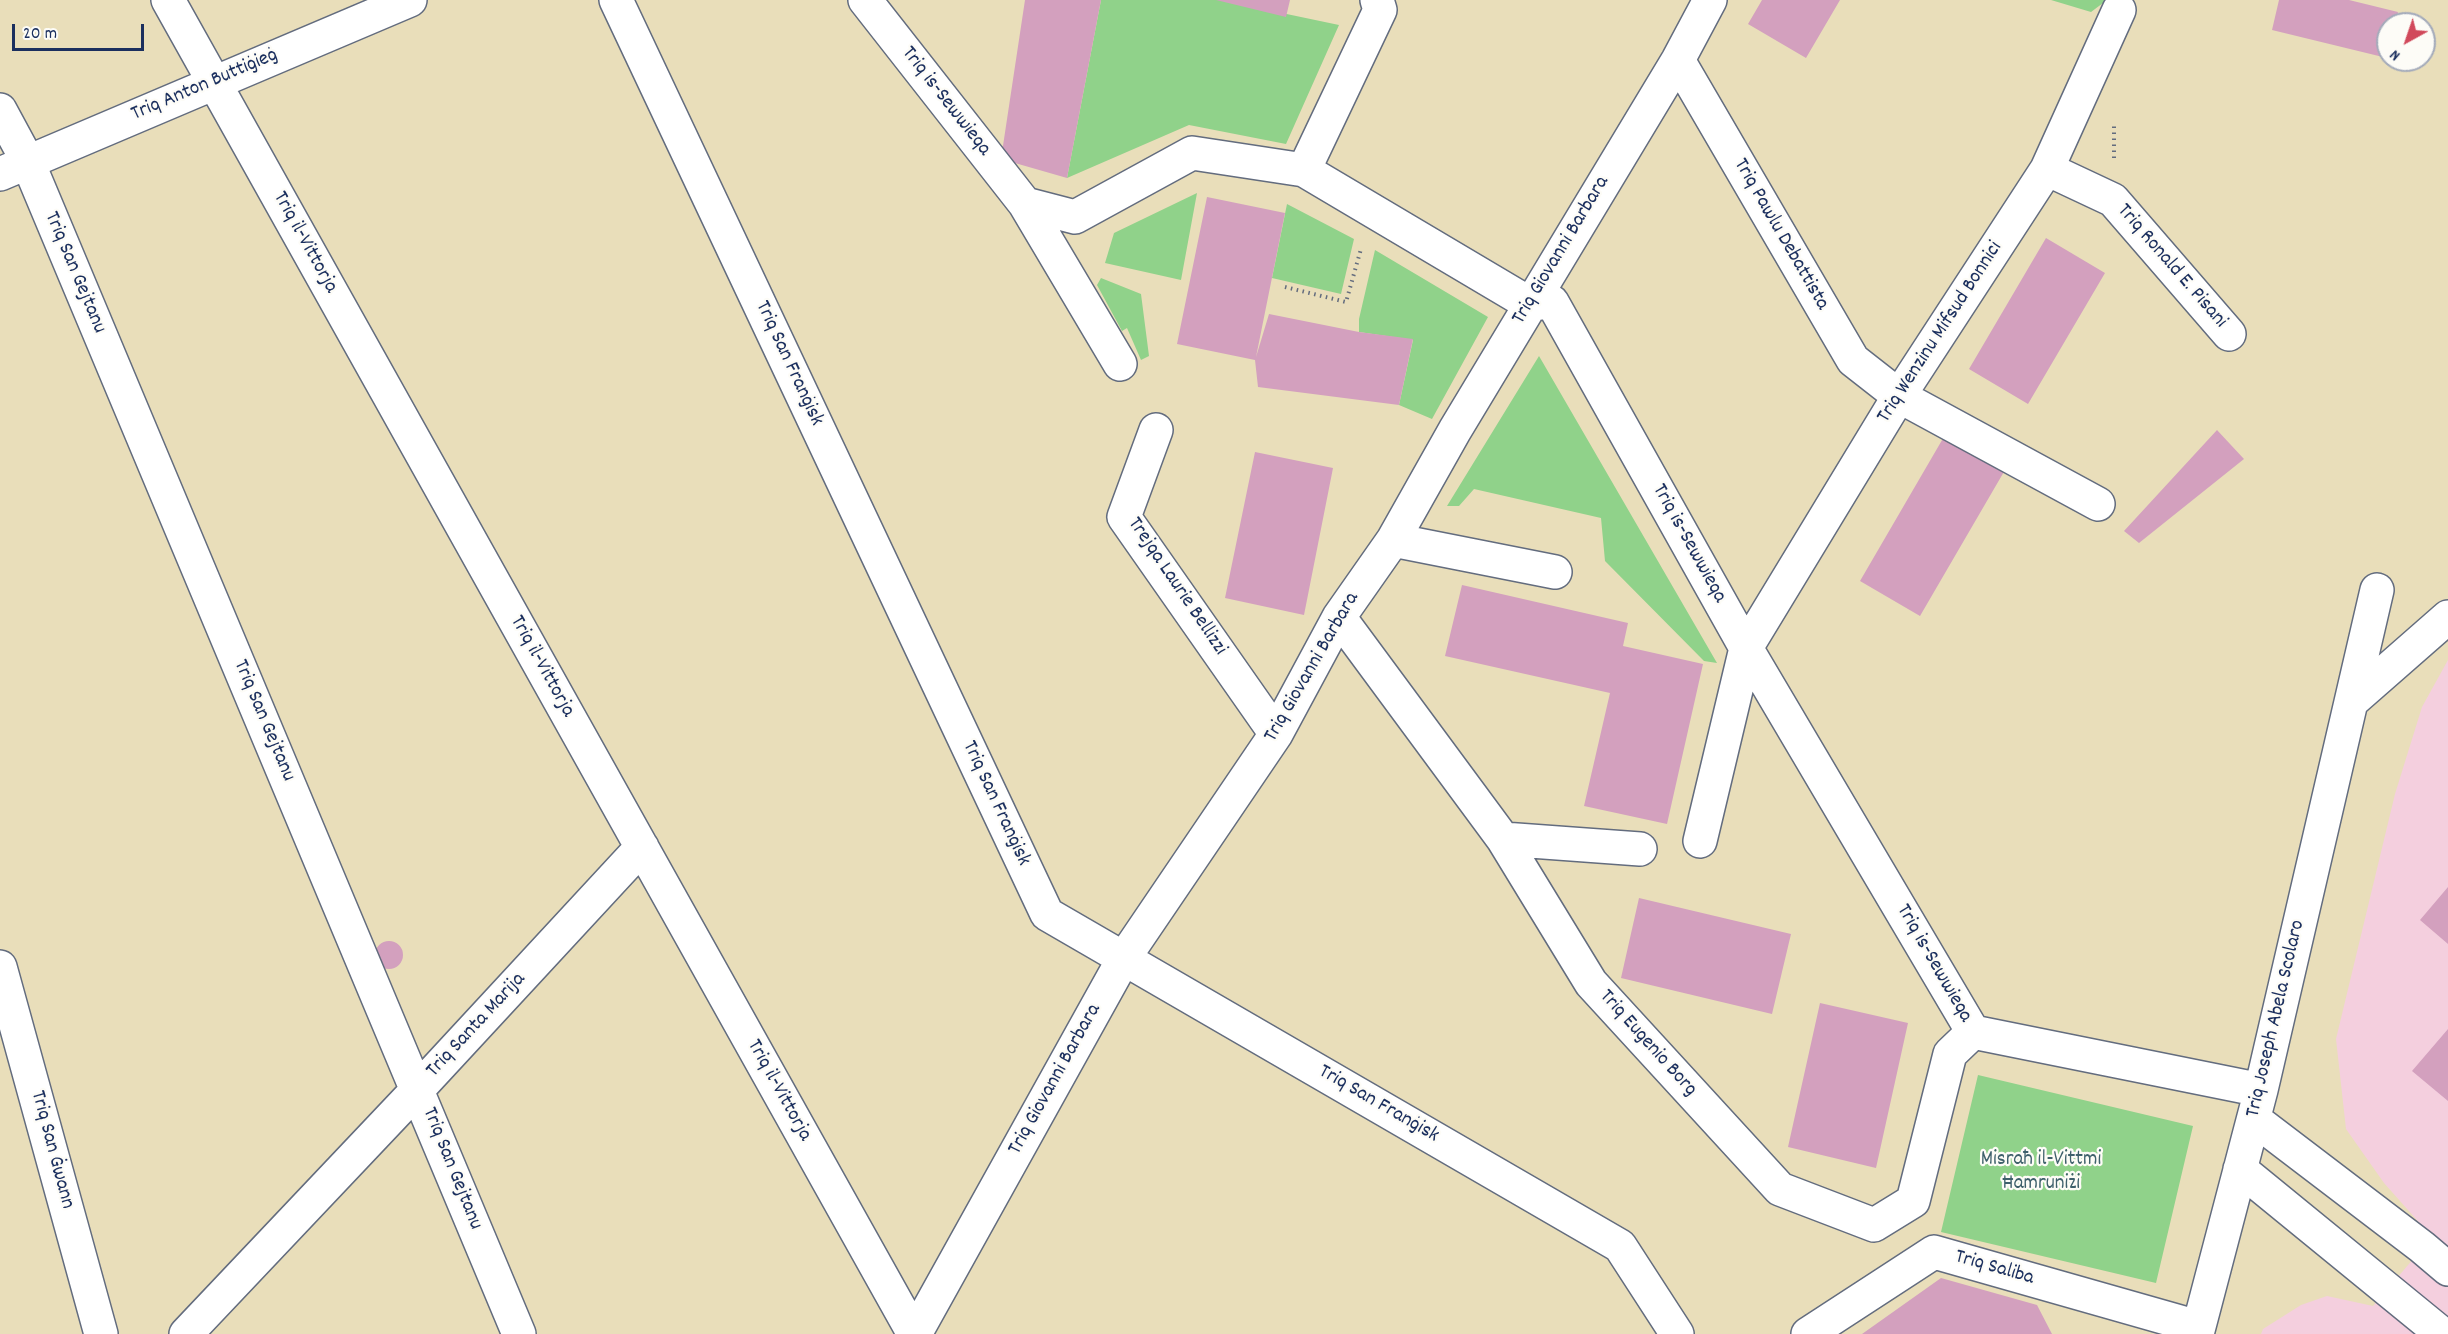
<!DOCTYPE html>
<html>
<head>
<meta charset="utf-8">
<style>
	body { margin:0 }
	#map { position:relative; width:2448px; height:1334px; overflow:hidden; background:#e9deba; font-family:Dekko,sans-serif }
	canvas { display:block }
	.north { position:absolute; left:2376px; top:12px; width:60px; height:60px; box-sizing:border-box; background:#fdfcf7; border:2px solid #a3aaba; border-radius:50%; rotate:220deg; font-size:16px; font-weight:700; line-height:24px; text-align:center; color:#1b2f5e }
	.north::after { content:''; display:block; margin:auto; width:21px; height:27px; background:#d1495b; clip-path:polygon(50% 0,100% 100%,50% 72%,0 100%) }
	.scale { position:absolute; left:12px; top:24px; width:132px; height:27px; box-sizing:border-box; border:3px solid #1b2f5e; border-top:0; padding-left:8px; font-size:18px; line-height:21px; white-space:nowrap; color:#1b2f5e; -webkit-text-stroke:4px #fdfcf7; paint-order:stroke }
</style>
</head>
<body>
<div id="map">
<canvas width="2448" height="1334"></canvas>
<div class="north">N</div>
<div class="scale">20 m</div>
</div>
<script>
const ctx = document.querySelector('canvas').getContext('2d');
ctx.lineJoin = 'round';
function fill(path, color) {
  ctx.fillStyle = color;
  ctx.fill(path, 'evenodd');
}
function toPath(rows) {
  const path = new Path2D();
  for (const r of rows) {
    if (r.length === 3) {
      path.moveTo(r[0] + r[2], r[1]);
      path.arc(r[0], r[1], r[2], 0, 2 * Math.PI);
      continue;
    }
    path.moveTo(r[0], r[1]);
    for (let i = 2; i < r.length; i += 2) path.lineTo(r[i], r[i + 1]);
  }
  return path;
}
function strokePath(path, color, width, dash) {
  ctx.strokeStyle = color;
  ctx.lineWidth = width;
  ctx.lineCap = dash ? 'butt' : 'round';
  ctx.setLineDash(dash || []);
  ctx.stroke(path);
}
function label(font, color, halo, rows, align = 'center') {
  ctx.font = font + ' Dekko,sans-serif';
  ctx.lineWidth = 4.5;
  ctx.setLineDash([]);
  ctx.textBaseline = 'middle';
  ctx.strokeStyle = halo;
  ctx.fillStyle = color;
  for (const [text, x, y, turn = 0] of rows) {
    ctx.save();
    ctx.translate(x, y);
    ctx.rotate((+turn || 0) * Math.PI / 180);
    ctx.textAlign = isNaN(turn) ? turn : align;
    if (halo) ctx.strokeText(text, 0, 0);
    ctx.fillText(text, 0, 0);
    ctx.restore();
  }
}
fill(toPath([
	[2448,660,2448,1334,2261,1334,2263,1329,2301,1305,2327,1296,2373,1306,2432,1237,2384,1183,2346,1129,2336,1039,2395,794,2422,707]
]), '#f4cfde');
fill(toPath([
	[1101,0,1220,0,1339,25,1286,144,1189,125,1067,178],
	[2051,0,2107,0,2091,12],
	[1197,193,1181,280,1105,263,1114,233],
	[1287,204,1354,239,1341,294,1272,278],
	[1375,250,1488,317,1432,419,1399,405,1413,340,1359,332,1359,319],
	[1101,278,1141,294,1149,356,1141,360,1127,328,1122,331,1097,285],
	[1539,356,1717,663,1704,661,1605,561,1601,518,1474,489,1459,506,1447,506],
	[1978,1075,2193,1126,2156,1283,1941,1232]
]), '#90d28a');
fill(toPath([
	[1025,0,1101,0,1067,178,1001,159],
	[1216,0,1290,0,1286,17],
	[1762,0,1840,0,1806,58,1748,24],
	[2279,0,2349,0,2398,12,2395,24,2388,24,2387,58,2272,30],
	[1207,197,1285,213,1256,357,1269,314,1359,332,1413,339,1399,405,1258,387,1255,360,1177,344],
	[2046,238,2105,273,2028,404,1969,369],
	[2217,430,2244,459,2139,543,2124,531],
	[1945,435,2005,470,1920,616,1860,581],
	[1255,452,1333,468,1304,615,1225,598],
	[1462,585,1628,623,1623,646,1703,664,1667,824,1584,806,1610,693,1445,656],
	[2448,887,2448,944,2420,920],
	[1639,898,1791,934,1772,1014,1621,978],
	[389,955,14],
	[1820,1003,1908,1023,1876,1168,1788,1147],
	[2448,1029,2448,1101,2412,1071],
	[1941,1278,2037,1305,2052,1334,1862,1334]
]), '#d3a0be');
const minor = toPath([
	[168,0,914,1334],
	[616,0,1047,914,1620,1246,1677,1334],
	[865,0,1025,204,1120,364],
	[1678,60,1853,360,1899,396,2098,504],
	[0,110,27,160,519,1334],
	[2047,169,2113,200,2229,334],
	[1304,170,1380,10,1377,0],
	[0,174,410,0],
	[1025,204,1075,217,1192,153,1304,170,1530,304,1552,302,1746,648,1973,1032,2261,1090],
	[1156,430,1124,517,1276,734],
	[1393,540,1555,572],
	[1339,617,1503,839,1591,983,1780,1189,1874,1225,1913,1201,1950,1054,1973,1032],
	[2351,702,2448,617],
	[1503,839,1640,849],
	[1700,841,1746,648,1899,396,2047,169,2119,10],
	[0,967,101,1334],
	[2254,1119,2422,1247,2448,1269],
	[2240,1169,2442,1334],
	[186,1334,418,1089,642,847],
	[915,1334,1124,958,1276,734,1339,617,1393,540,1455,430,1678,60,1710,0],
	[1808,1334,1934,1252,2198,1327],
	[2197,1334,2261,1090,2377,590]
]);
strokePath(minor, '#636c7e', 36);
strokePath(toPath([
	[2114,158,2114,123],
	[1285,287,1346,302,1361,249]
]), '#636c7e', 4, [1.5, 4.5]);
strokePath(minor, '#fff', 33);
label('21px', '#1b2f5e', '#fdfcf7', [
	["Triq Anton Buttiġieġ",205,86,-23],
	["Triq is-Sewwieqa",945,102,52],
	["Triq Pawlu Debattista",1780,235,60],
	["Triq il-Vittorja",304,243,61],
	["Triq Giovanni Barbara",1562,251,-59],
	["Triq Ronald E. Pisani",2171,267,49],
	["Triq San Gejtanu",74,273,67],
	["Triq Wenzinu Mifsud Bonnici",1941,333,-57],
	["Triq San Franġisk",788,364,65],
	["Triq is-Sewwieqa",1688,544,61],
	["Trejqa Laurie Bellizzi",1176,587,56],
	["Triq il-Vittorja",541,667,61],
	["Triq Giovanni Barbara",1313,668,-60],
	["Triq San Gejtanu",263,721,67],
	["Triq San Franġisk",995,804,65],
	["Triq is-Sewwieqa",1933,964,60],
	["Triq Joseph Abela Scolaro",2277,1019,-77],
	["Triq Santa Marija",477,1026,-47],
	["Triq Eugenio Borg",1647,1044,48],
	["Triq Giovanni Barbara",1056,1080,-61],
	["Triq il-Vittorja",778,1091,61],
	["Triq San Franġisk",1378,1105,30],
	["Triq San Ġwann",51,1150,75],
	["Triq San Gejtanu",451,1169,68],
	["Triq Saliba",1994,1269,16]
]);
label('21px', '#3e606b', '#fdfcf7', [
	["Misraħ il-Vittmi",2041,1161],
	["Ħamruniżi",2041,1185]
]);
</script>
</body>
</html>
